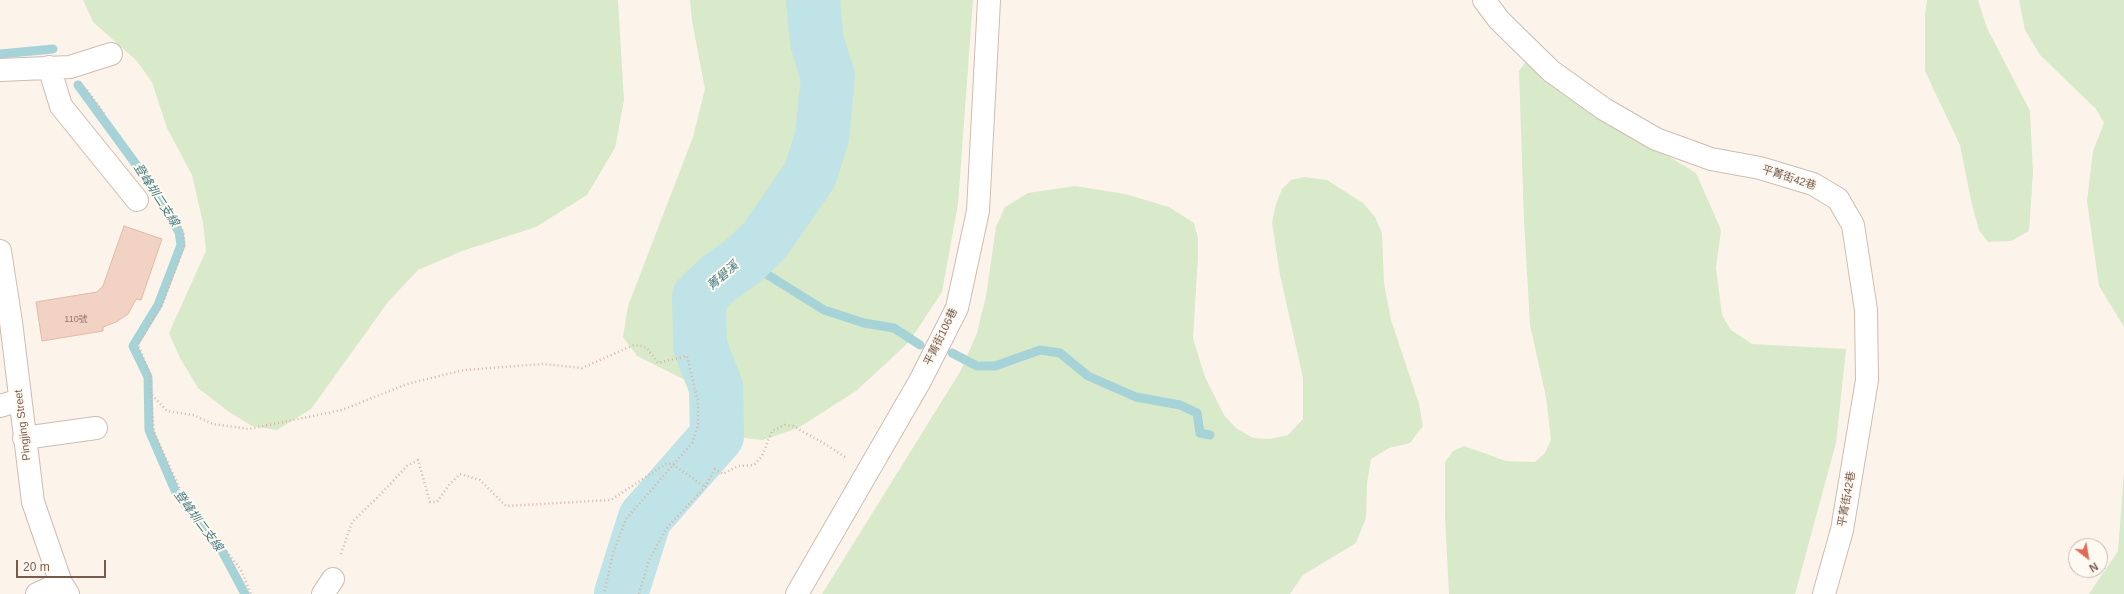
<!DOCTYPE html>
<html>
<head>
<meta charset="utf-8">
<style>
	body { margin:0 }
	#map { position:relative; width:2124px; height:594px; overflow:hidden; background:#fcf4eb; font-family:Helvetica,sans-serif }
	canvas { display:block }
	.north { position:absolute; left:2068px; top:538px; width:40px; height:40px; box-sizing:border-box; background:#fef9f1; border:1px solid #c8b9b0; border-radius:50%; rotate:149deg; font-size:11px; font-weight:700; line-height:16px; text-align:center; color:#775a4e }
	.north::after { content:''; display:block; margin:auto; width:14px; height:18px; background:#e16b55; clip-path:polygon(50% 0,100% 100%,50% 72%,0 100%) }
	.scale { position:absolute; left:16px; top:560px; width:90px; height:18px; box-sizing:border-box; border:2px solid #775a4e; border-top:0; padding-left:5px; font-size:12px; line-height:14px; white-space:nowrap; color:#775a4e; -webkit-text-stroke:3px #fef9f1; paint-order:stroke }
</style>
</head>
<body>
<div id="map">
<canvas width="2124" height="594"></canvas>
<div class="north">N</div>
<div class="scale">20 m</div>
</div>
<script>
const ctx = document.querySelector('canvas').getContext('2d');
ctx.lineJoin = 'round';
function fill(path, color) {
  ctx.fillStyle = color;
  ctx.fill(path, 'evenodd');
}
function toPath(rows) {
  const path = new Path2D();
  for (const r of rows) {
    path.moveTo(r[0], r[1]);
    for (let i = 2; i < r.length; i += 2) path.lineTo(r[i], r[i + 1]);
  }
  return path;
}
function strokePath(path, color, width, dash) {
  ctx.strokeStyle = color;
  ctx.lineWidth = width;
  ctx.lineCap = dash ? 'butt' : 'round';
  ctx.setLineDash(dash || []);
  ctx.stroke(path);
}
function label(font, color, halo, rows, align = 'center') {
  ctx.font = font + ' Helvetica,"Noto Sans TC",sans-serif';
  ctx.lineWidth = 4;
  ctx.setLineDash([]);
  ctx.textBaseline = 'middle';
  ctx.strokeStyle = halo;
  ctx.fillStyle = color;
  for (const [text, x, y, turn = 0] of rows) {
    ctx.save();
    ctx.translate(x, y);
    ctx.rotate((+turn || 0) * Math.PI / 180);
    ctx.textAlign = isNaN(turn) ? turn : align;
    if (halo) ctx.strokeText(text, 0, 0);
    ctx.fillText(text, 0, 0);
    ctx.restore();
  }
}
fill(toPath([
	[83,0,618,0,624,100,615,148,587,195,536,227,462,251,418,270,388,302,311,409,277,430,252,426,229,412,198,388,180,358,169,333,206,251,203,223,192,175,167,128,152,82,136,60,93,22],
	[690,0,973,0,958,204,942,292,909,342,856,391,798,428,763,440,744,438,730,432,689,382,637,356,623,337,628,306,693,137,705,89,692,21],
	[1927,0,1978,0,1987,28,2030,111,2033,172,2029,231,2011,241,1988,242,1979,230,1971,200,1960,145,1925,71,1925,14],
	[2019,0,2124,0,2124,327,2099,286,2087,201,2093,151,2104,123,2096,109,2040,55,2025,30],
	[1532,62,1601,115,1696,173,1721,230,1716,268,1722,315,1731,330,1752,344,1846,349,1836,443,1795,594,1449,594,1445,516,1445,462,1453,451,1464,446,1506,461,1535,462,1545,453,1551,440,1546,397,1530,325,1524,221,1519,71,1525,63],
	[1304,177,1327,180,1363,203,1375,217,1382,233,1384,283,1391,320,1419,404,1423,426,1410,443,1389,448,1371,459,1367,483,1366,518,1356,543,1303,575,1290,594,822,594,960,372,977,333,986,296,996,227,1005,207,1028,193,1075,186,1125,194,1169,207,1194,223,1198,238,1198,256,1193,338,1205,377,1224,415,1236,428,1253,438,1270,439,1288,435,1303,419,1303,378,1280,275,1272,222,1276,204,1282,189,1291,180],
	[2124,472,2124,594,2089,594,2118,551]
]), '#d8eac9');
strokePath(toPath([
	[0,54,53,49],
	[78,85,154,189,179,232,181,245,158,305,133,346,148,377,149,430,177,495,221,549,245,594],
	[744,260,824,310,864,323,894,328,920,345],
	[952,353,977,366,995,366,1040,350,1060,353,1088,376,1136,397,1180,405,1197,413,1200,433,1210,435]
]), '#a6d3d7', 9);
strokePath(toPath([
	[621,594,645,518,717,436,716,387,700,346,699,297,718,279,744,260,765,240,810,175,822,137,828,77,817,42,813,0]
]), '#bfe3e6', 54);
const building = toPath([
	[124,226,162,239,141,300,136,299,128,314,116,322,103,327,103,331,42,341,36,302,97,292,103,286,124,226]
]);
fill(building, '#f1d2c3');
strokePath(building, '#e3b8a4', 1);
const minor = toPath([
	[1484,0,1499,20,1551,71,1604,109,1656,139,1711,159,1760,168,1813,184,1838,199,1853,225,1866,310,1867,380,1842,530,1824,594],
	[49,67,61,106,137,200],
	[0,70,70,67,111,54],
	[0,251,11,322,33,502,61,583,68,594],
	[0,406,20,400],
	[24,438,96,428],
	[37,594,61,583],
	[323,594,333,579],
	[797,594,920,381,957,308,978,211,989,0]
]);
strokePath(minor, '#cebcb0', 24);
strokePath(toPath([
	[87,90,104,113],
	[164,199,184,233,184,246,162,305,138,344,149,372,154,432,182,494,241,570,251,594],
	[152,395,167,411,193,415,213,424,249,429,342,410,407,384,464,370,543,364,582,368,634,345,646,347,658,363,687,356,698,402,698,426,692,443,626,519,613,553,604,594],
	[341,554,352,522,379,496,407,466,418,460,430,502,437,502,449,485,460,474,480,480,506,506,611,500,667,463,674,465,705,487],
	[639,594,649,560,666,529,705,487,715,469,723,474,738,466,754,465,762,456,772,431,785,425,793,426,825,444,845,457]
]), '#d6b5a5', 2.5, [1, 3]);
strokePath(minor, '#fff', 22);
label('9px', '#96786b', null, [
	["110號",76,320]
]);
label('11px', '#775a4e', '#fef9f1', [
	["平菁街42巷",1789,178,18],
	["平菁街106巷",941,337,-64],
	["Pingjing Street",23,425,-97],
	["平菁街42巷",1847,499,-80]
]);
label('italic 12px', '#447b82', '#fef9f1', [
	["登峰圳二支線",156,195,57],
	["菁礐溪",723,276,-41],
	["登峰圳二支線",198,521,53]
]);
</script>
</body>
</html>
